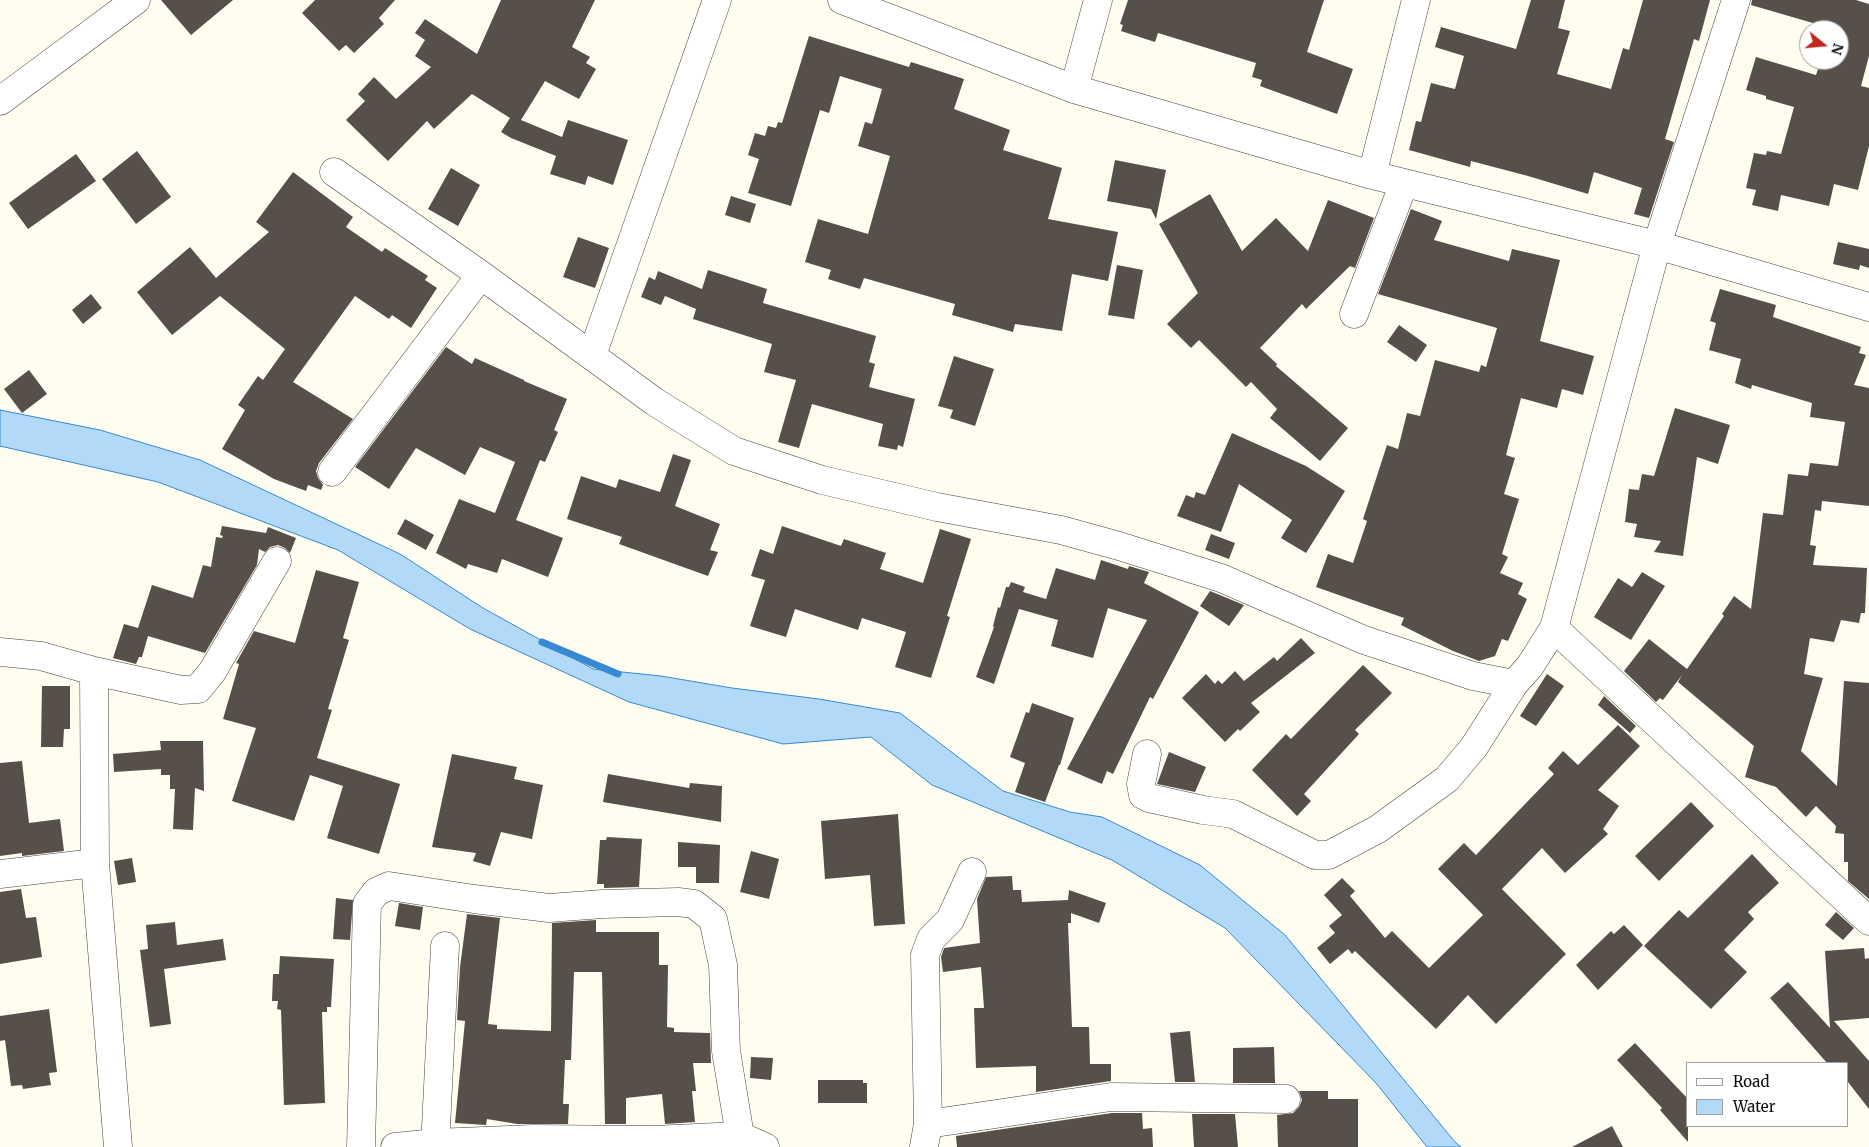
<!DOCTYPE html>
<html>
<head>
<meta charset="utf-8">
<style>
	body { margin:0 }
	#map { position:relative; width:1869px; height:1147px; overflow:hidden; background:#fffdef; font-family:Merriweather,serif }
	canvas { display:block }
	.legend { position:absolute; left:1686px; top:1062px; width:162px; height:65px; box-sizing:border-box; background:#fff; border:1px solid #9f9f9f; margin:0; padding:6px 9px; list-style:none; font-size:15px; color:#0e0e0e }
	.legend li { display:flex; align-items:center; gap:10px; height:25px }
	.legend b { width:25px; border:1px solid #9f9f9f }
	.north { position:absolute; left:1799px; top:20px; width:50px; height:50px; box-sizing:border-box; background:#fff; border:1px solid #9f9f9f; border-radius:50%; rotate:107deg; font-size:14px; font-weight:700; line-height:20px; text-align:center; color:#0e0e0e }
	.north::after { content:''; display:block; margin:auto; width:18px; height:22px; background:#c42521; clip-path:polygon(50% 0,100% 100%,50% 72%,0 100%) }
</style>
</head>
<body>
<div id="map">
<canvas width="1869" height="1147"></canvas>
<ul class="legend">
<li><b style="height:6px;background:#fff"></b>Road</li>
<li><b style="height:14px;background:#b2d9f8"></b>Water</li>
</ul>
<div class="north">N</div>
</div>
<script>
const ctx = document.querySelector('canvas').getContext('2d');
ctx.lineJoin = 'round';
function fill(path, color) {
  ctx.fillStyle = color;
  ctx.fill(path, 'evenodd');
}
function toPath(rows) {
  const path = new Path2D();
  for (const r of rows) {
    path.moveTo(r[0], r[1]);
    for (let i = 2; i < r.length; i += 2) path.lineTo(r[i], r[i + 1]);
  }
  return path;
}
function strokePath(path, color, width, dash) {
  ctx.strokeStyle = color;
  ctx.lineWidth = width;
  ctx.lineCap = dash ? 'butt' : 'round';
  ctx.setLineDash(dash || []);
  ctx.stroke(path);
}
const water = toPath([
	[0,410,100,430,200,460,400,554,483,608,593,669,661,676,732,688,819,699,900,713,1003,791,1070,812,1102,817,1200,865,1285,935,1455,1142,1461,1147,1427,1147,1376,1083,1225,928,1112,860,932,785,871,737,783,744,629,702,470,629,338,550,158,482,0,446,0,410]
]);
fill(water, '#b2d9f8');
strokePath(water, '#3689d2', 1);
strokePath(toPath([
	[542,642,618,674]
]), '#3689d2', 7);
fill(toPath([
	[161,0,233,0,191,35],
	[315,0,395,0,379,18,384,24,354,53,346,45,339,51,302,13],
	[501,0,595,0,572,47,590,57,586,63,596,69,579,99,545,81,521,120,562,137,568,120,628,140,613,185,588,176,585,185,550,174,556,156,511,138,501,132,510,118,472,94,434,129,427,121,388,161,346,120,365,101,358,94,374,77,396,99,431,67,415,56,425,40,415,33,425,19,477,54],
	[1128,0,1324,0,1307,52,1353,69,1337,114,1260,86,1262,80,1252,77,1256,63,1158,33,1155,42,1121,31,1123,25,1120,24],
	[1531,0,1565,0,1558,28,1570,31,1557,74,1611,89,1623,48,1629,50,1643,0,1710,0,1699,41,1694,39,1665,139,1674,142,1649,218,1634,214,1642,188,1594,172,1588,194,1528,176,1471,161,1470,167,1409,150,1416,121,1421,122,1431,83,1455,89,1464,56,1435,47,1441,27,1516,49],
	[1752,0,1856,0,1869,4,1869,56,1861,86,1869,88,1869,146,1858,190,1834,184,1829,206,1781,195,1778,211,1752,205,1756,190,1746,188,1754,153,1766,155,1767,151,1781,154,1794,107,1766,99,1766,96,1746,90,1756,57,1816,75,1821,60,1839,60,1839,30,1829,30,1830,28,1751,5],
	[809,36,909,67,911,62,964,79,954,109,1010,130,1003,150,1062,168,1048,219,1118,232,1108,281,1072,274,1062,331,1015,324,1013,332,952,315,955,304,864,278,860,289,828,279,831,270,805,262,818,219,868,234,890,156,858,146,865,122,872,124,882,89,840,76,829,113,820,110,791,206,748,193,759,159,748,155,755,133,765,136,768,126,776,128,778,122,782,123],
	[137,151,171,197,136,224,102,179],
	[76,154,96,181,28,229,9,203],
	[1115,160,1166,170,1156,219,1151,209,1107,201],
	[451,168,480,185,458,226,428,209],
	[293,172,353,217,346,227,382,252,385,248,428,276,425,280,437,288,411,328,392,315,389,319,355,296,293,382,353,419,319,463,316,471,318,478,323,485,321,490,308,485,306,491,274,479,222,449,245,410,238,405,258,376,263,380,285,349,220,296,172,335,137,292,190,247,216,278,269,232,256,222],
	[1210,194,1242,251,1276,218,1308,251,1328,200,1374,218,1355,268,1350,266,1306,309,1302,304,1260,348,1277,364,1276,366,1348,428,1320,461,1270,418,1277,409,1251,382,1246,387,1199,340,1191,348,1167,324,1198,293,1159,224],
	[731,196,756,204,750,223,725,215],
	[1411,209,1442,221,1434,240,1509,261,1512,249,1560,260,1540,341,1594,356,1583,395,1562,389,1557,408,1521,398,1506,455,1515,458,1504,494,1519,499,1502,554,1508,557,1500,573,1523,583,1518,594,1527,599,1508,641,1502,639,1495,656,1479,661,1453,651,1401,625,1404,618,1316,587,1328,554,1353,563,1367,521,1363,519,1387,445,1398,449,1407,413,1420,416,1435,360,1479,372,1481,365,1486,367,1497,328,1378,294],
	[578,237,609,248,595,288,563,277],
	[1838,242,1869,249,1869,268,1860,265,1859,270,1833,264],
	[1117,265,1143,270,1134,319,1108,315],
	[708,270,767,289,763,303,876,336,869,362,875,364,869,387,915,399,903,447,898,445,897,450,878,446,883,424,812,404,799,448,778,442,796,380,764,372,772,344,693,319,696,309,665,296,661,305,641,297,649,277,655,280,658,271,702,289],
	[1720,289,1776,305,1773,317,1861,347,1859,353,1866,355,1854,385,1869,388,1869,506,1822,501,1821,511,1815,510,1810,545,1816,546,1813,565,1867,568,1865,613,1861,613,1859,623,1841,620,1834,642,1810,638,1804,674,1823,678,1801,751,1837,786,1844,681,1869,683,1869,899,1848,881,1848,862,1844,862,1844,834,1835,833,1836,826,1816,806,1806,817,1776,787,1745,777,1754,746,1678,682,1682,675,1663,700,1660,698,1656,702,1624,671,1649,639,1687,669,1724,616,1722,614,1734,596,1751,609,1763,513,1783,515,1788,474,1808,476,1810,463,1838,466,1845,422,1810,417,1812,403,1752,385,1751,389,1735,383,1741,359,1709,350,1716,323,1710,321],
	[91,294,102,308,83,324,72,310],
	[1399,325,1427,345,1416,362,1387,342],
	[446,347,472,364,475,358,524,380,524,381,567,399,554,430,558,432,545,462,540,460,516,520,563,538,548,577,502,559,497,573,468,564,466,569,436,553,459,499,495,513,515,462,480,447,465,475,416,448,389,489,355,467],
	[954,356,994,369,975,426,950,418,953,410,938,406],
	[29,370,47,394,22,413,4,389],
	[1675,408,1730,425,1718,464,1697,457,1683,556,1654,552,1661,541,1634,537,1637,524,1625,522,1629,489,1639,490,1642,474,1654,476],
	[1232,433,1306,466,1345,491,1306,553,1281,538,1292,520,1239,484,1221,532,1177,516,1186,495,1194,498,1196,492,1205,495],
	[673,454,691,460,675,506,720,524,710,550,718,552,708,576,619,544,622,537,567,519,581,476,616,488,619,479,660,492],
	[405,519,434,535,426,550,397,534],
	[222,526,266,533,268,527,296,538,290,553,285,548,278,545,270,547,265,552,259,549,257,565,205,653,148,636,142,657,139,657,136,664,113,658,124,624,138,628,152,585,193,598,203,565,211,567,216,537,222,538,223,536,220,535],
	[782,526,841,546,844,539,886,553,880,569,923,583,940,529,971,539,947,616,950,617,931,678,895,667,906,632,862,618,858,630,795,609,786,637,750,626,765,580,751,576,760,549,773,554],
	[1211,534,1235,543,1229,559,1205,550],
	[1101,560,1128,569,1129,566,1149,572,1144,583,1199,612,1153,699,1150,697,1113,774,1107,771,1102,784,1067,769,1147,620,1108,608,1093,658,1051,646,1058,620,1019,609,994,684,976,677,994,627,993,626,998,607,1000,608,1006,587,1009,587,1011,582,1025,587,1023,592,1046,599,1056,568,1095,580],
	[316,570,359,582,343,638,349,640,328,709,332,710,317,758,400,784,379,854,327,838,343,786,310,775,294,821,232,801,256,728,223,719,239,664,236,663,254,631,295,643],
	[1642,572,1665,586,1631,640,1594,617,1618,578,1632,587],
	[1210,591,1244,605,1229,626,1200,606],
	[1301,638,1315,653,1251,703,1260,712,1240,731,1238,729,1225,742,1182,698,1206,674,1215,684,1218,680,1222,684,1235,671,1244,681,1274,657,1277,661],
	[1363,665,1392,693,1355,730,1359,734,1304,794,1311,801,1297,816,1252,770,1286,734,1291,739],
	[1547,674,1564,686,1536,726,1520,716],
	[42,686,70,686,70,729,64,729,63,747,41,747],
	[1604,696,1636,726,1630,733,1598,705],
	[1032,703,1074,718,1060,765,1059,765,1045,802,1015,792,1025,763,1010,757,1026,712,1029,713],
	[1618,725,1640,746,1598,790,1619,806,1603,829,1608,834,1565,873,1542,848,1502,889,1566,954,1496,1024,1468,995,1436,1029,1355,951,1352,954,1348,949,1330,964,1317,948,1335,933,1329,926,1342,915,1324,895,1342,878,1355,891,1350,896,1385,938,1392,931,1429,968,1483,915,1438,869,1464,843,1476,855,1554,774,1548,768,1563,751,1578,765],
	[160,741,203,741,204,791,195,788,193,830,173,829,175,789,170,789,170,775,161,775,161,769,114,772,113,754,161,750],
	[1169,752,1206,767,1195,792,1157,784],
	[452,754,517,767,514,779,543,785,532,839,501,832,490,866,473,861,476,853,432,847],
	[22,761,29,823,60,819,64,851,22,856,22,853,0,856,0,763],
	[608,774,689,788,690,783,722,786,721,822,603,802],
	[1691,802,1714,826,1659,881,1635,856],
	[898,814,905,924,874,926,870,875,825,879,821,821],
	[607,837,642,839,639,887,604,888,604,884,597,884,600,840,606,840],
	[678,842,720,845,719,883,696,883,696,867,678,867],
	[751,851,779,859,769,899,740,892],
	[1752,854,1779,883,1748,912,1754,919,1724,950,1747,972,1711,1009,1644,946,1679,910,1688,918],
	[132,858,136,882,118,885,114,861],
	[1012,876,1013,890,1021,890,1022,902,1068,900,1069,890,1106,903,1099,923,1071,913,1071,923,1068,923,1072,1027,1089,1027,1090,1064,1111,1064,1111,1081,1036,1092,1036,1066,976,1068,974,1008,984,1008,981,967,943,972,941,957,944,948,980,943,977,899,986,877],
	[21,889,26,918,36,917,42,957,0,964,0,892],
	[336,898,353,900,350,940,333,939],
	[399,903,423,907,420,930,395,926],
	[1836,912,1854,928,1843,940,1825,925],
	[467,914,500,918,488,1024,497,1025,497,1029,551,1031,552,923,596,920,596,932,659,932,659,965,668,965,667,1027,674,1028,674,1032,710,1033,711,1063,693,1063,696,1091,692,1091,695,1122,665,1124,662,1094,626,1098,626,1124,605,1124,602,972,574,972,571,1060,565,1060,563,1104,569,1104,568,1124,517,1124,487,1119,486,1125,455,1123,465,1021,457,1020,460,967],
	[175,922,177,945,223,939,226,960,164,969,171,1024,150,1027,140,950,148,949,146,925],
	[1624,925,1643,945,1598,990,1576,965,1611,931,1614,934],
	[1864,948,1865,959,1869,958,1869,1018,1834,1021,1869,1061,1869,1109,1848,1082,1848,1063,1827,1063,1770,998,1788,982,1830,1028,1825,951],
	[280,956,334,959,331,1007,327,1007,327,1012,322,1012,325,1103,284,1105,281,1010,277,1009,278,1001,272,1001,273,974,279,974],
	[49,1009,57,1072,49,1073,51,1085,23,1089,22,1085,11,1086,5,1040,0,1041,0,1016],
	[1190,1031,1195,1082,1175,1082,1170,1033],
	[1635,1043,1688,1099,1688,1142,1660,1110,1662,1108,1617,1060],
	[1274,1047,1275,1083,1233,1083,1233,1048],
	[751,1057,773,1058,771,1080,750,1078],
	[818,1080,863,1080,863,1083,867,1083,867,1103,818,1103],
	[1299,1091,1328,1091,1328,1099,1358,1099,1358,1147,1278,1147,1277,1115,1293,1113,1299,1107,1302,1100],
	[1112,1113,1142,1113,1143,1129,1152,1128,1153,1147,957,1147,956,1136],
	[1192,1114,1235,1114,1238,1147,1194,1147],
	[1612,1126,1623,1147,1572,1147]
]), '#57504a');
const minor = toPath([
	[842,0,1074,89,1372,175,1657,245,1869,307],
	[1074,89,1098,0],
	[0,101,136,0],
	[334,172,481,275,655,402,734,451,822,480,937,507,1061,530,1119,546,1221,578,1364,640,1473,676,1514,684,1530,666,1554,628,1657,245,1736,0],
	[1372,175,1416,0],
	[1354,314,1404,183],
	[592,355,717,0],
	[332,472,481,275],
	[1554,628,1869,921],
	[0,652,41,656,94,671,95,863,118,1147],
	[94,671,181,690,198,689,212,672,277,561],
	[1147,754,1141,784,1143,795,1149,798,1203,810,1233,814,1315,855,1329,855,1378,829,1447,779,1474,747,1514,684],
	[0,874,95,863],
	[928,1124,1111,1097,1286,1099],
	[361,1147,367,904,376,892,389,886,474,899,549,908,603,904,678,902,694,904,713,919,723,965,726,1051,740,1136],
	[395,1147,435,1143,533,1139,653,1140,740,1136,765,1147],
	[435,1147,445,946],
	[924,1147,928,1124,925,955,931,939,950,920,972,872]
]);
strokePath(minor, '#414141', 29);
strokePath(minor, '#fff', 28);
</script>
</body>
</html>
